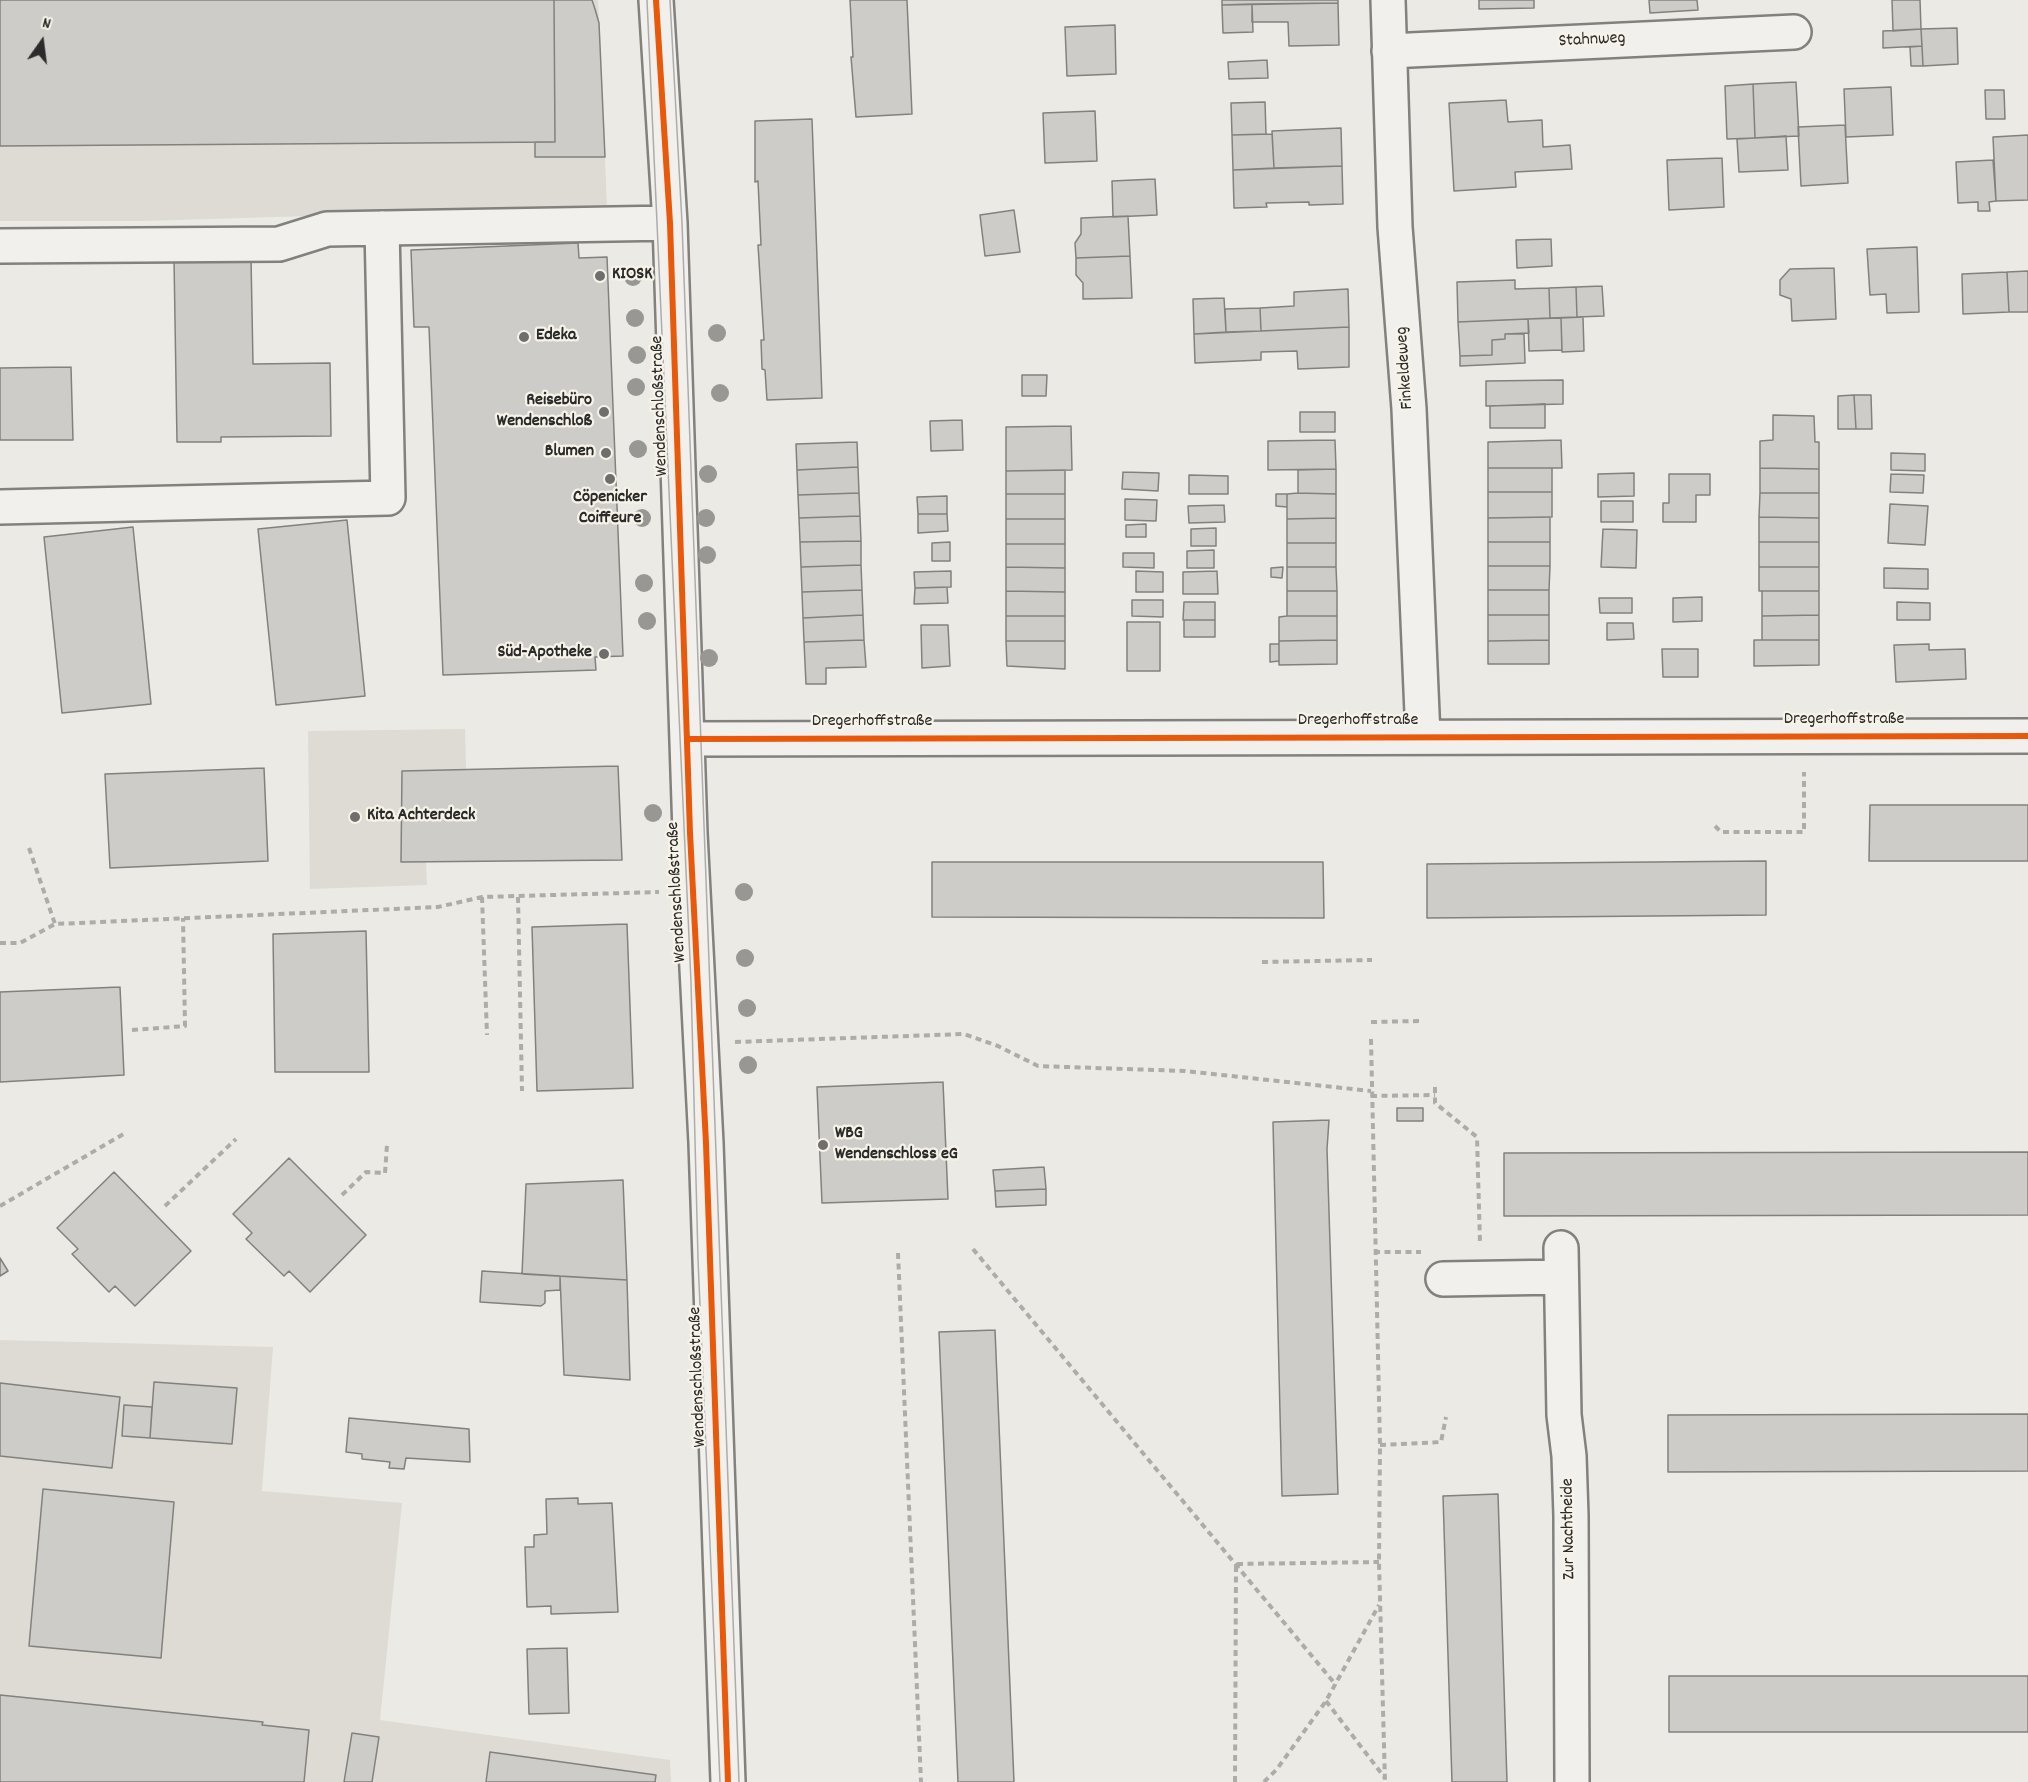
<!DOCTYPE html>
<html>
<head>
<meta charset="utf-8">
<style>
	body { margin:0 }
	#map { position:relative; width:2028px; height:1782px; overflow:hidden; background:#eceae4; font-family:Dekko,sans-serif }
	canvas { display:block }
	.north { position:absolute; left:12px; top:12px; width:60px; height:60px; -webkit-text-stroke:4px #f7f3e8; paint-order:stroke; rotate:14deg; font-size:16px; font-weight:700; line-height:24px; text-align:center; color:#2b2b2b }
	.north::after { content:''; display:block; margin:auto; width:21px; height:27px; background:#2b2b2b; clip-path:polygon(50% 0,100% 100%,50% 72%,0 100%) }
</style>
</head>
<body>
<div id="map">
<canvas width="2028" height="1782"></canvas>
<div class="north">N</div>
</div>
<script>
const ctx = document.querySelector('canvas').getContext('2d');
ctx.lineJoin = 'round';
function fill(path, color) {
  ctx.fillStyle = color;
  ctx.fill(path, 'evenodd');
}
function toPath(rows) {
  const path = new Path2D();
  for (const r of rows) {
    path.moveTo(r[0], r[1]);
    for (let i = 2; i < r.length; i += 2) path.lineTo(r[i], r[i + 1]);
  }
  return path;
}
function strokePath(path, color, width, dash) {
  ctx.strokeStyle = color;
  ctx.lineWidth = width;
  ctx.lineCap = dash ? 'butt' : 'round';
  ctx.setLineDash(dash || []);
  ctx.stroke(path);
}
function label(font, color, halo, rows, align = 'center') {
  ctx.font = font + ' Dekko,sans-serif';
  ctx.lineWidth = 4.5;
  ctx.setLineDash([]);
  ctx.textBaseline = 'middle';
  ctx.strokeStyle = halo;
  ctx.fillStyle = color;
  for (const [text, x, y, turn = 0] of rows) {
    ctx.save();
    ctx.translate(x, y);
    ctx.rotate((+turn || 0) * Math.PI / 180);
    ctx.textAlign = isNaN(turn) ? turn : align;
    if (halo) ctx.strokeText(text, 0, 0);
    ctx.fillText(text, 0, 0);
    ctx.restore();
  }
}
fill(toPath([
	[0,0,598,0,607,207,144,221,0,221],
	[465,729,466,770,402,772,401,862,426,862,427,885,310,889,308,731],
	[0,1340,273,1347,262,1491,402,1503,380,1720,670,1760,671,1782,0,1782]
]), '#dddbd3');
const building = toPath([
	[0,0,554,0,555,142,0,146,0,0],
	[554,0,592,0,595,9,599,23,605,157,535,157,535,142,555,142,554,0],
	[850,0,907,0,912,114,856,117,851,57,853,57,850,0],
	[1222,0,1338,0,1338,3,1222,5,1222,0],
	[1479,0,1534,0,1534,8,1479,9,1479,0],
	[1649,0,1697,0,1698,10,1650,13,1649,0],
	[1892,0,1920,0,1921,29,1893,31,1892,0],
	[1338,3,1339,45,1289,46,1288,22,1252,22,1252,4,1338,3],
	[1252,4,1253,32,1223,33,1222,5,1252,4],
	[1115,25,1116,74,1067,76,1065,27,1115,25],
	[1957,28,1958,64,1923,66,1921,29,1957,28],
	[1921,29,1922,46,1883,48,1883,31,1921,29],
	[1922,46,1923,66,1911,66,1910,47,1922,46],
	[1267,60,1268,78,1229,79,1228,62,1267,60],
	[1796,82,1799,136,1755,138,1753,84,1796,82],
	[1753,84,1755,138,1727,139,1725,86,1753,84],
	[1891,87,1893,135,1846,137,1844,89,1891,87],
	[1985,90,2004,90,2005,119,1986,119,1985,90],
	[1506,100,1508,122,1542,120,1543,147,1570,145,1572,169,1515,172,1516,187,1454,191,1449,103,1506,100],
	[1265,102,1266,134,1232,135,1231,103,1265,102],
	[1095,111,1097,161,1045,163,1043,113,1095,111],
	[812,119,822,398,767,400,765,370,762,369,761,340,764,340,758,245,761,245,758,181,755,182,755,121,812,119],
	[1845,125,1848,183,1801,186,1798,127,1845,125],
	[1341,128,1342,166,1274,168,1272,131,1341,128],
	[1272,134,1274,168,1233,170,1232,135,1272,134],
	[2028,135,2028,200,1996,201,1993,137,2028,135],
	[1786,136,1788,170,1739,172,1737,139,1786,136],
	[1722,158,1724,207,1669,210,1667,160,1722,158],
	[1993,160,1996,201,1989,202,1990,211,1978,211,1978,202,1958,203,1956,162,1993,160],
	[1342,166,1343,204,1309,205,1309,202,1266,203,1267,207,1234,208,1233,170,1342,166],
	[1155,179,1157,215,1113,217,1112,181,1155,179],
	[1014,210,1020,252,985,256,980,215,1014,210],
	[1128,216,1130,256,1076,258,1075,243,1081,234,1081,218,1128,216],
	[1551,239,1552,266,1517,268,1516,240,1551,239],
	[578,243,579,258,607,257,623,656,595,657,596,670,443,675,429,327,414,327,411,250,578,243],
	[1917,247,1919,312,1887,313,1886,294,1870,295,1867,249,1917,247],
	[1130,256,1132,298,1083,299,1083,283,1076,275,1076,258,1130,256],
	[251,258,253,364,330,363,331,436,221,437,221,442,177,442,174,259,251,258],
	[1834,268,1836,319,1792,321,1791,299,1780,295,1780,280,1790,269,1834,268],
	[2028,271,2028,312,2009,312,2007,272,2028,271],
	[2007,272,2009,312,1963,314,1962,274,2007,272],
	[1515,280,1515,289,1549,288,1550,318,1458,322,1457,282,1515,280],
	[1602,286,1604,316,1577,317,1576,287,1602,286],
	[1576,287,1577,317,1550,318,1549,288,1576,287],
	[1348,289,1349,327,1261,331,1260,308,1294,306,1294,292,1348,289],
	[1224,298,1226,332,1194,334,1193,299,1224,298],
	[1260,308,1261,331,1226,332,1225,309,1260,308],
	[1583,317,1584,351,1562,352,1561,318,1583,317],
	[1561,318,1562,350,1529,351,1528,319,1561,318],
	[1528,319,1529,333,1505,334,1505,339,1492,340,1492,355,1460,356,1458,322,1528,319],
	[1349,327,1349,367,1298,369,1297,351,1261,352,1261,360,1195,363,1194,334,1349,327],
	[1505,334,1524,334,1525,363,1460,366,1460,356,1492,355,1492,340,1505,339,1505,334],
	[71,367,73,440,0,440,0,368,71,367],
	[1022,375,1047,375,1046,396,1022,396,1022,375],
	[1563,380,1563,404,1486,406,1486,381,1563,380],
	[1854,395,1871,395,1872,429,1856,429,1854,395],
	[1854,395,1856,429,1838,429,1838,396,1854,395],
	[1545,404,1545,428,1490,428,1490,406,1545,404],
	[1300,412,1335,412,1335,432,1300,432,1300,412],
	[1773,415,1814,416,1815,442,1819,442,1819,469,1760,468,1760,441,1773,440,1773,415],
	[962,420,963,450,931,451,930,421,962,420],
	[1071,426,1072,470,1006,471,1006,427,1071,426],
	[1335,440,1336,469,1268,470,1268,441,1335,440],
	[1561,440,1562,468,1488,468,1488,442,1561,440],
	[857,442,858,467,797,470,796,444,857,442],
	[1891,453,1925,454,1925,471,1891,470,1891,453],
	[858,467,859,493,798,495,797,470,858,467],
	[1488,468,1552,468,1552,492,1488,492,1488,468],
	[1760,468,1819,469,1819,493,1760,493,1760,468],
	[1336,469,1336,494,1298,493,1298,470,1336,469],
	[1065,470,1065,494,1006,494,1006,471,1065,470],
	[1123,472,1159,473,1158,491,1122,489,1123,472],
	[1634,473,1634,496,1598,497,1598,474,1634,473],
	[1669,474,1710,474,1710,495,1696,495,1696,522,1663,522,1663,503,1669,503,1669,474],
	[1891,474,1924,475,1923,493,1890,492,1891,474],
	[1189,475,1228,476,1228,494,1189,494,1189,475],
	[1488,492,1552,492,1552,517,1488,518,1488,492],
	[859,493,860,516,799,518,798,495,859,493],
	[1298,493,1336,494,1336,518,1287,519,1287,494,1298,493],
	[1760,493,1819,493,1819,518,1759,517,1760,493],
	[1006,494,1065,494,1065,519,1006,519,1006,494],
	[1276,494,1287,494,1287,507,1276,506,1276,494],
	[947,496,947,514,918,514,917,497,947,496],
	[1125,499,1157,500,1156,521,1125,520,1125,499],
	[1601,501,1633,501,1633,522,1601,522,1601,501],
	[1890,504,1928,506,1925,545,1888,543,1890,504],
	[1224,505,1225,522,1189,523,1188,506,1224,505],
	[918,514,947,514,948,531,918,533,918,514],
	[860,516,861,541,800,542,799,518,860,516],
	[1550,517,1550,542,1488,542,1488,518,1550,517],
	[1759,517,1819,518,1819,542,1759,542,1759,517],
	[1336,518,1336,543,1287,543,1287,519,1336,518],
	[1006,519,1065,519,1065,544,1006,544,1006,519],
	[347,520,365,696,276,705,258,529,347,520],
	[1146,524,1146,537,1126,537,1126,525,1146,524],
	[133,527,151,704,62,713,44,537,133,527],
	[1216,528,1216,546,1191,546,1191,529,1216,528],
	[1603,529,1637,530,1636,568,1601,567,1603,529],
	[861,541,861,565,801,567,800,542,861,541],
	[950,542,950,561,932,561,932,543,950,542],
	[1488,542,1550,542,1550,566,1488,566,1488,542],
	[1759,542,1819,542,1819,567,1759,567,1759,542],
	[1287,543,1336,543,1336,567,1287,567,1287,543],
	[1006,544,1065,544,1065,568,1006,567,1006,544],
	[1214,550,1214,568,1187,568,1187,551,1214,550],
	[1123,553,1154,553,1154,568,1123,567,1123,553],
	[861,565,862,590,802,592,801,567,861,565],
	[1488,566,1550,566,1549,590,1488,590,1488,566],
	[1006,567,1065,568,1065,592,1006,591,1006,567],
	[1283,567,1282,578,1271,577,1271,568,1283,567],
	[1287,567,1336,567,1337,591,1287,591,1287,567],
	[1759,567,1819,567,1819,591,1759,591,1759,567],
	[1884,568,1928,569,1928,589,1884,588,1884,568],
	[951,571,951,587,915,588,914,572,951,571],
	[1136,571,1163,572,1163,592,1136,592,1136,571],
	[1217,571,1218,594,1183,594,1183,572,1217,571],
	[947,587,948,603,914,604,915,588,947,587],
	[862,590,863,615,803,618,802,592,862,590],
	[1488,590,1549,590,1549,615,1488,615,1488,590],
	[1006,591,1065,592,1065,616,1006,616,1006,591],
	[1287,591,1337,591,1337,616,1287,616,1287,591],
	[1762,591,1819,591,1819,615,1762,616,1762,591],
	[1702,597,1702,621,1673,622,1673,598,1702,597],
	[1599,598,1632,598,1632,613,1600,613,1599,598],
	[1132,600,1163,600,1163,617,1132,616,1132,600],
	[1184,602,1215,602,1215,620,1183,620,1184,602],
	[1897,602,1930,603,1930,620,1897,620,1897,602],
	[863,615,864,640,804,642,803,618,863,615],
	[1488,615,1549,615,1549,640,1488,641,1488,615],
	[1819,615,1819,640,1762,640,1762,616,1819,615],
	[1006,616,1065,616,1065,641,1006,641,1006,616],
	[1287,616,1337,616,1337,640,1279,641,1279,617,1287,616],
	[1184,620,1215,620,1215,637,1184,637,1184,620],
	[1127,622,1160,622,1160,671,1127,671,1127,622],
	[1607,623,1633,623,1634,639,1607,640,1607,623],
	[921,625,948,625,950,666,922,668,921,625],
	[864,640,866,667,826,668,826,684,806,684,804,642,864,640],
	[1337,640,1337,664,1279,665,1279,641,1337,640],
	[1549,640,1549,664,1488,664,1488,641,1549,640],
	[1754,640,1819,640,1819,665,1754,666,1754,640],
	[1006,641,1065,641,1065,669,1007,666,1006,641],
	[1270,644,1279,644,1279,661,1270,662,1270,644],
	[1929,644,1929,650,1965,649,1966,679,1896,682,1894,645,1929,644],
	[1662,649,1698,649,1698,677,1663,677,1662,649],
	[618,766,622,860,401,862,402,771,618,766],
	[264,768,268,861,110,868,105,774,264,768],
	[1870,805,2028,805,2028,861,1869,861,1870,805],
	[1766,861,1766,915,1427,918,1427,864,1766,861],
	[932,862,1323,862,1324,918,932,917,932,862],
	[627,924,633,1088,537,1091,532,927,627,924],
	[366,931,369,1072,275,1072,273,934,366,931],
	[120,987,124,1075,0,1082,0,992,120,987],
	[943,1082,948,1199,822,1203,817,1087,943,1082],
	[1397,1108,1423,1108,1423,1121,1397,1121,1397,1108],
	[1329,1120,1327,1149,1338,1494,1282,1496,1273,1122,1329,1120],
	[2028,1152,2028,1215,1504,1216,1504,1153,2028,1152],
	[289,1158,366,1235,310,1292,289,1271,284,1276,246,1239,252,1233,233,1214,289,1158],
	[1044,1167,1046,1189,995,1191,993,1170,1044,1167],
	[114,1172,191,1251,135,1306,115,1286,109,1292,72,1254,78,1249,57,1228,114,1172],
	[623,1180,627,1280,522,1274,526,1184,623,1180],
	[1046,1189,1046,1205,996,1207,995,1191,1046,1189],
	[0,1258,8,1271,0,1276,0,1258],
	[482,1271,560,1276,560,1290,545,1291,545,1303,541,1306,480,1302,482,1271],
	[560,1276,627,1280,630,1380,564,1375,560,1276],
	[995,1330,1014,1782,958,1782,939,1332,995,1330],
	[154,1382,237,1388,232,1444,150,1438,154,1382],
	[0,1383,120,1397,112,1468,0,1456,0,1383],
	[124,1405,152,1407,150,1438,122,1436,124,1405],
	[2028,1414,2028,1471,1668,1472,1668,1415,2028,1414],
	[349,1418,469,1429,470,1462,406,1458,404,1469,389,1468,390,1462,362,1459,362,1454,346,1452,349,1418],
	[43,1489,174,1502,161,1658,29,1646,43,1489],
	[1498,1494,1507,1782,1452,1782,1443,1496,1498,1494],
	[578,1498,578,1504,612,1503,618,1612,551,1614,551,1606,527,1607,525,1547,534,1547,534,1535,547,1534,546,1499,578,1498],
	[567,1648,569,1713,529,1714,527,1649,567,1648],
	[1669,1676,2028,1676,2028,1732,1669,1732,1669,1676],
	[0,1695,263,1722,262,1725,309,1730,304,1782,0,1782,0,1695],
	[352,1733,379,1737,372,1782,344,1782,352,1733],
	[490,1752,656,1775,655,1782,486,1782,490,1752]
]);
fill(building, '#ceccc8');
strokePath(building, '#82817e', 1.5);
const minor = toPath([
	[656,0,670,223,690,833,706,1143,728,1782],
	[1388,0,1395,227,1409,409,1423,737],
	[1389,51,1794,32],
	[0,246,279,244,327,229,670,223],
	[0,507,388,498,382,228],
	[687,739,2028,736],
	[1561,1248,1564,1415,1569,1456,1571,1516,1572,1782],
	[1443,1279,1561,1277]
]);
strokePath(minor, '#82817e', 38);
strokePath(toPath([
	[1715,826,1721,832,1804,832,1804,772],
	[29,848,55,924],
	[482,897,487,1035],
	[518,897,522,1091],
	[0,943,20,943,55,924,438,907,482,897,659,892],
	[1262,962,1372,960],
	[1371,1022,1421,1021],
	[132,1030,185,1026,183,918],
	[1371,1039,1380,1445,1379,1562,1385,1782],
	[735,1042,964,1034,998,1046,1038,1066,1185,1071,1371,1091],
	[1435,1087,1435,1103,1477,1137,1480,1243],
	[1371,1096,1435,1095],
	[342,1195,366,1172,385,1173,387,1145],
	[0,1206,127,1132],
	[165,1206,236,1139],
	[973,1249,1336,1685],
	[1374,1252,1421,1252],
	[898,1253,921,1782],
	[1380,1445,1441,1442,1446,1417],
	[1237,1564,1379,1562],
	[1326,1701,1385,1778],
	[1235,1782,1236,1565],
	[1264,1782,1277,1769,1326,1701,1379,1605]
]), '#adaca9', 4, [6, 4.5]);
strokePath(minor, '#f1f0ec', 33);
strokePath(toPath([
	[647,0,691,982,698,1259,720,1782],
	[670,0,682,223,739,1782]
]), '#adaca9', 1.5);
strokePath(toPath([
	[656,0,670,223,690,833,706,1143,728,1782],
	[687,739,2028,736]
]), '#e8590c', 6);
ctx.fillStyle = '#989793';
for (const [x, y] of [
	[633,277],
	[635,318],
	[717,333],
	[637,355],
	[636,387],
	[720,393],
	[638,449],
	[708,474],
	[642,518],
	[706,518],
	[707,555],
	[644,583],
	[647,621],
	[709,658],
	[653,813],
	[744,892],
	[745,958],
	[747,1008],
	[748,1065]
]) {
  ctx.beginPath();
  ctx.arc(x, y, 9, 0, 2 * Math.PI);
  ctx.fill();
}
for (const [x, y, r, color] of [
	[600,276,6,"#6f6e6c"],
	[524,337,6,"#6f6e6c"],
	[604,412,6,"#6f6e6c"],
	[606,453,6,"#6f6e6c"],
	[610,479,6,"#6f6e6c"],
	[604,654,6,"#6f6e6c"],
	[355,817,6,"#6f6e6c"],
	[823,1145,6,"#6f6e6c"]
]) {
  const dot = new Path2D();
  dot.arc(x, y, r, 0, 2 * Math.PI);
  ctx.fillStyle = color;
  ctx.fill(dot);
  strokePath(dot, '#f7f3e8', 2);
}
label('18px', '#2b2b2b', '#f7f3e8', [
	["Stahnweg",1592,41,-3],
	["Finkeldeweg",1406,368,-94],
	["Wendenschloßstraße",661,406,-92],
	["Dregerhoffstraße",1844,721],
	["Dregerhoffstraße",1358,722],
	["Dregerhoffstraße",872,723],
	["Wendenschloßstraße",678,892,-93],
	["Wendenschloßstraße",699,1377,-92],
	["Zur Nachtheide",1570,1529,-91]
]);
label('bold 18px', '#2b2b2b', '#f7f3e8', [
	["KIOSK",612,276],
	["Edeka",536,337],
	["Reisebüro",592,402,"right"],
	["Wendenschloß",592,423,"right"],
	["Blumen",594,453,"right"],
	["Cöpenicker",610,499,"center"],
	["Coiffeure",610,520,"center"],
	["Süd-Apotheke",592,654,"right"],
	["Kita Achterdeck",367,817],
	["WBG",835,1135],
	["Wendenschloss eG",835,1156]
], 'left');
</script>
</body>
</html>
